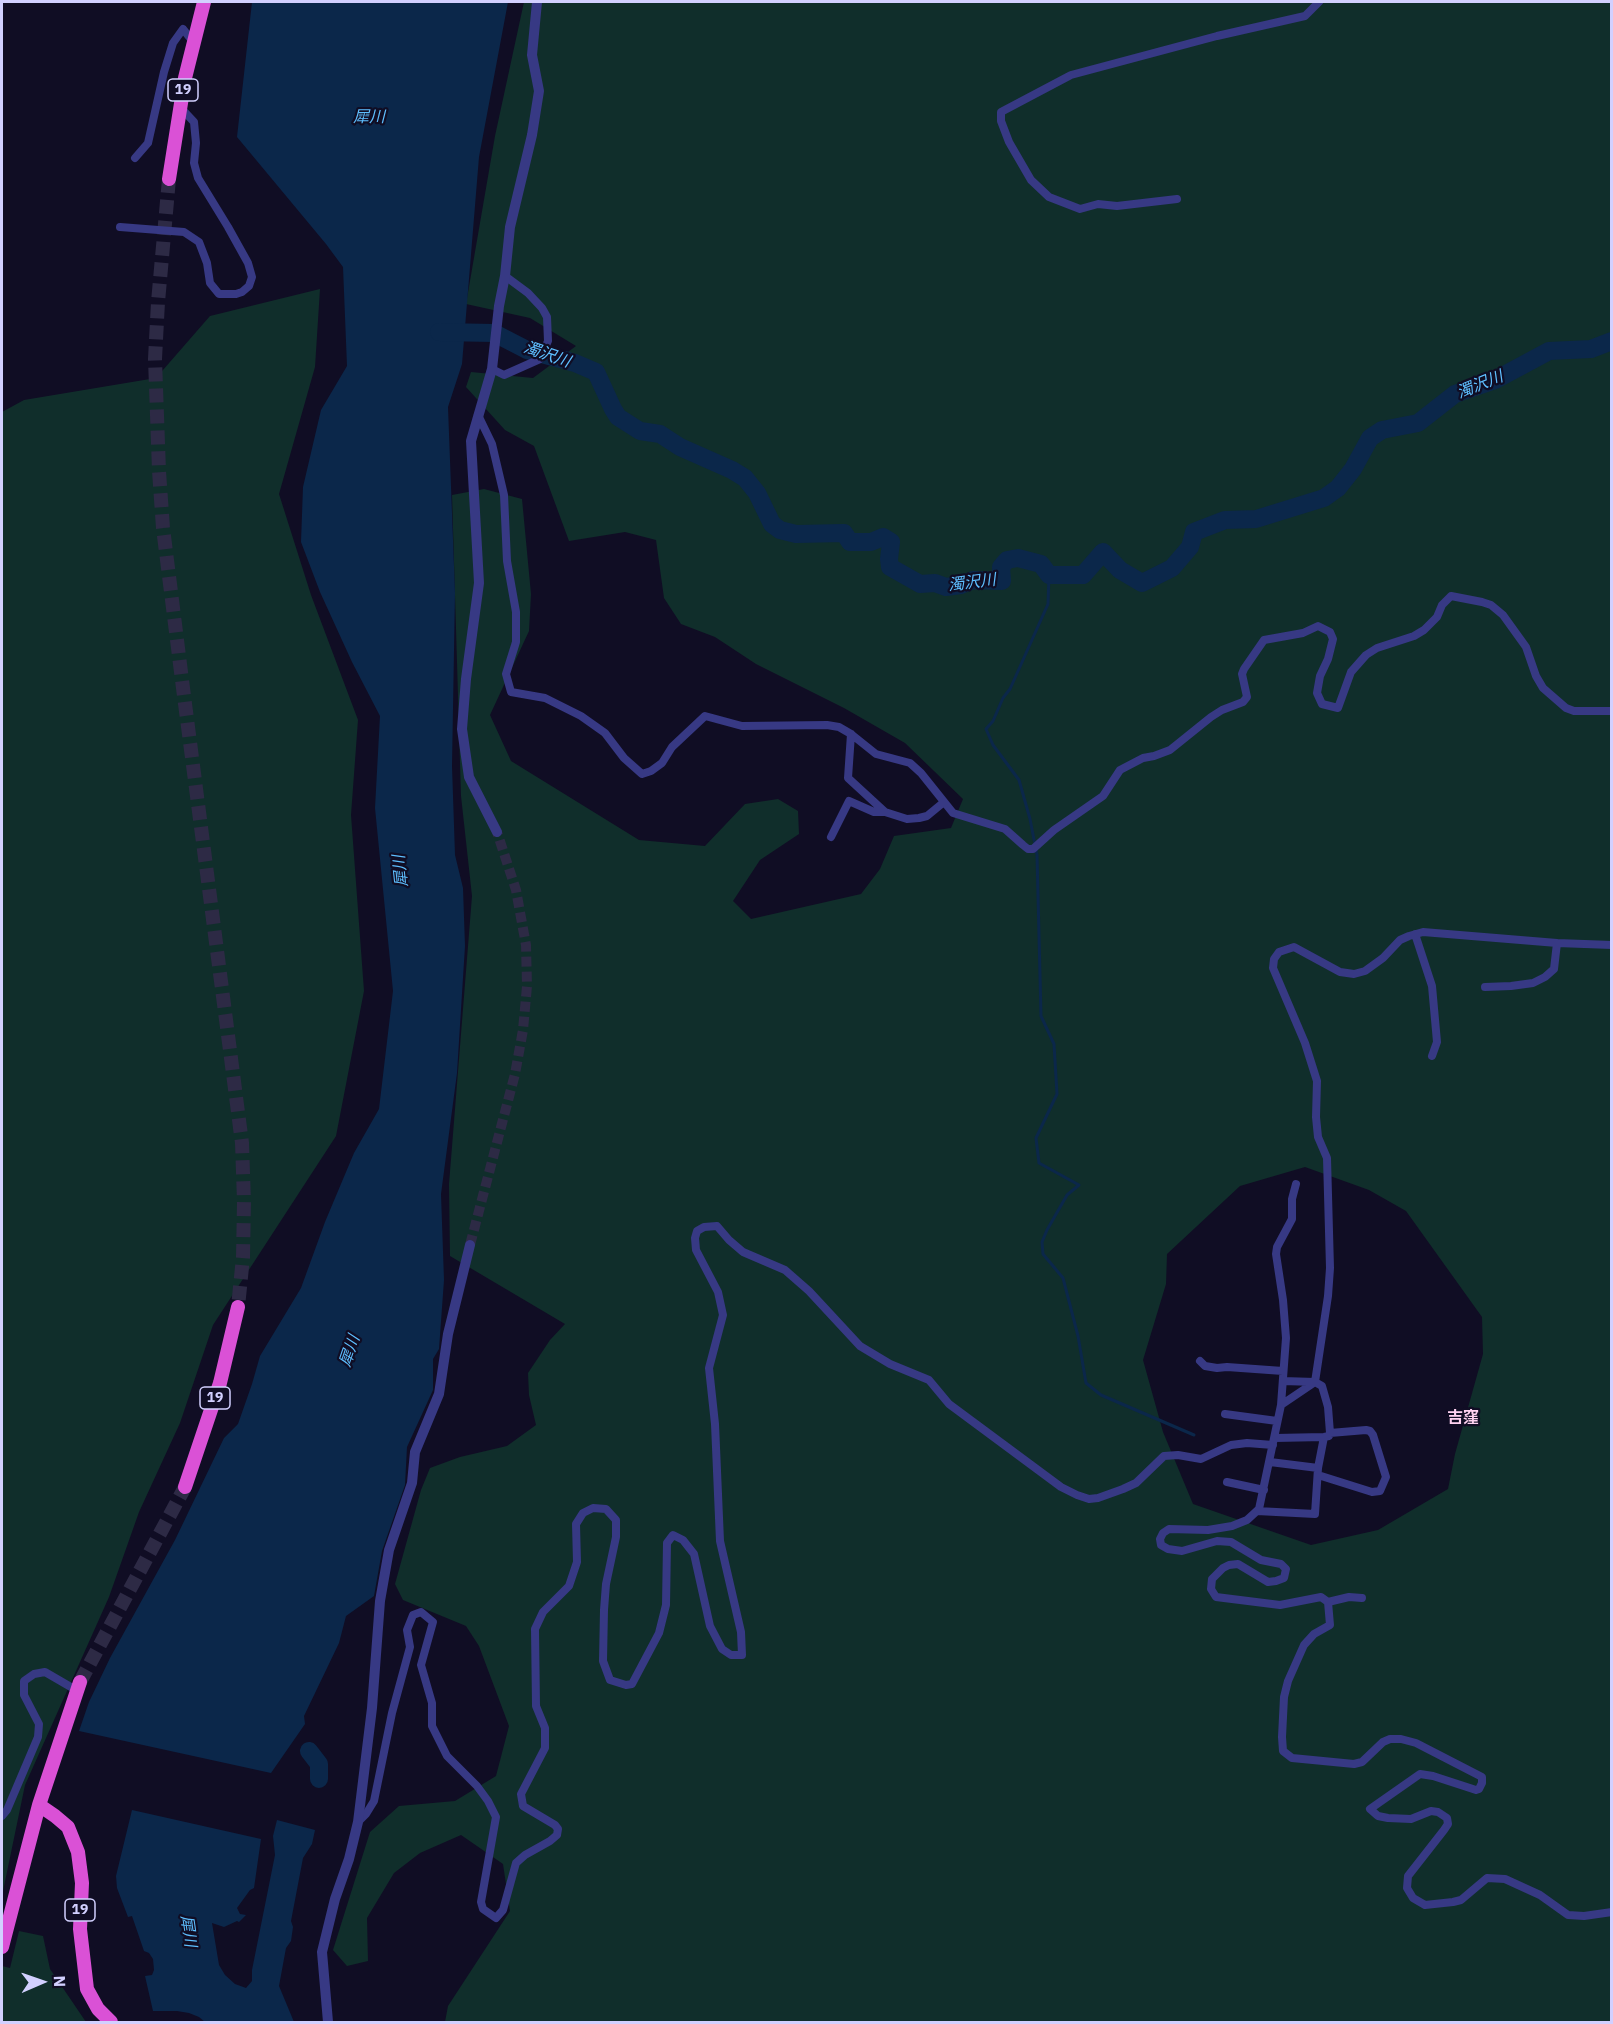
<!DOCTYPE html>
<html>
<head>
<meta charset="utf-8">
<style>
	body { margin:0 }
	#map { position:relative; width:1613px; height:2024px; overflow:hidden; background:#100d24; font-family:"IBM Plex Sans",sans-serif }
	canvas { display:block }
	.frame { position:absolute; inset:0; border:3px solid #d2d0ff; pointer-events:none }
	.north { position:absolute; left:12px; top:1952px; width:60px; height:60px; -webkit-text-stroke:4px #100d24; paint-order:stroke; rotate:88deg; font-size:16px; font-weight:700; line-height:24px; text-align:center; color:#d2d0ff }
	.north::after { content:''; display:block; margin:auto; width:21px; height:27px; background:#d2d0ff; clip-path:polygon(50% 0,100% 100%,50% 72%,0 100%) }
</style>
</head>
<body>
<div id="map">
<canvas width="1613" height="2024"></canvas>
<div class="frame"></div>
<div class="north">N</div>
</div>
<script>
const ctx = document.querySelector('canvas').getContext('2d');
ctx.lineJoin = 'round';
function fill(path, color) {
  ctx.fillStyle = color;
  ctx.fill(path, 'evenodd');
}
function toPath(rows) {
  const path = new Path2D();
  for (const r of rows) {
    path.moveTo(r[0], r[1]);
    for (let i = 2; i < r.length; i += 2) path.lineTo(r[i], r[i + 1]);
  }
  return path;
}
function strokePath(path, color, width, dash) {
  ctx.strokeStyle = color;
  ctx.lineWidth = width;
  ctx.lineCap = dash ? 'butt' : 'round';
  ctx.setLineDash(dash || []);
  ctx.stroke(path);
}
function label(font, color, halo, rows, align = 'center') {
  ctx.font = font + ' "IBM Plex Sans","Noto Sans JP",sans-serif';
  ctx.lineWidth = 4.5;
  ctx.setLineDash([]);
  ctx.textBaseline = 'middle';
  ctx.strokeStyle = halo;
  ctx.fillStyle = color;
  for (const [text, x, y, turn = 0] of rows) {
    ctx.save();
    ctx.translate(x, y);
    ctx.rotate((+turn || 0) * Math.PI / 180);
    ctx.textAlign = isNaN(turn) ? turn : align;
    if (halo) ctx.strokeText(text, 0, 0);
    ctx.fillText(text, 0, 0);
    ctx.restore();
  }
}
fill(toPath([
	[524,2,1611,2,1611,2022,445,2022,448,2006,510,1911,503,1864,461,1835,420,1853,394,1873,367,1918,368,1961,347,1966,333,1950,370,1832,399,1806,455,1801,496,1776,509,1726,479,1646,466,1626,403,1600,395,1584,421,1490,430,1468,460,1457,507,1446,536,1425,529,1395,528,1373,550,1340,565,1324,450,1256,449,1184,472,896,461,796,452,495,484,489,522,499,531,594,529,631,490,715,511,761,639,840,705,846,745,804,778,799,798,811,799,834,760,860,733,901,751,919,861,894,880,869,894,836,951,828,963,799,905,743,844,708,756,664,715,637,681,624,664,598,656,540,625,532,569,541,534,446,505,430,466,387,471,372,533,378,576,346,530,318,466,304,495,136],
	[1305,1167,1369,1190,1406,1211,1482,1317,1483,1354,1455,1454,1448,1489,1378,1530,1311,1545,1193,1504,1163,1432,1143,1360,1166,1284,1167,1254,1240,1186],
	[320,289,315,367,279,494,311,595,358,720,351,815,364,991,336,1136,213,1325,180,1423,139,1512,109,1597,25,1785,2,1896,2,412,24,400,156,378,210,316],
	[19,1931,43,1936,50,1969,86,2022,2,2022,2,1966,10,1968]
]), '#102e2b');
fill(toPath([
	[252,2,508,2,479,157,462,364,448,407,455,593,452,766,455,855,463,888,465,946,457,1073,441,1194,444,1280,439,1349,433,1359,433,1390,407,1447,405,1485,382,1551,374,1596,346,1616,339,1643,304,1716,305,1724,271,1773,79,1731,89,1702,110,1658,175,1540,224,1438,238,1424,252,1384,260,1356,301,1288,325,1222,354,1153,379,1109,393,991,375,808,380,716,352,662,320,592,301,542,303,487,321,410,347,366,343,267,326,244,237,137],
	[132,1810,261,1839,254,1888,250,1890,237,1908,240,1914,246,1915,239,1922,237,1921,224,1927,212,1923,219,1965,225,1975,235,1984,246,1988,252,1981,252,1970,275,1855,273,1836,277,1820,315,1830,312,1844,303,1858,291,1921,293,1927,291,1941,286,1948,279,1986,294,2022,205,2022,199,2017,189,2013,177,2011,153,2011,145,1976,152,1975,154,1970,153,1959,149,1953,144,1951,132,1916,128,1917,117,1888,116,1876]
]), '#0b274a');
strokePath(toPath([
	[1049,575,1048,604,1010,689,1003,698,993,721,986,729,993,745,1019,780,1030,819,1037,855,1041,1016,1054,1044,1057,1094,1036,1138,1039,1163,1079,1185,1067,1195,1047,1230,1042,1242,1043,1254,1063,1278,1078,1336,1086,1383,1101,1395,1194,1435]
]), '#0b274a', 3);
strokePath(toPath([
	[439,332,494,333,527,350,575,363,596,372,613,409,618,417,640,431,660,434,680,447,732,470,745,478,757,493,772,524,780,530,796,534,844,533,850,542,871,542,883,537,891,542,889,559,890,567,920,584,935,583,946,587,961,585,973,580,1002,581,1001,567,1007,560,1018,558,1041,564,1049,575,1083,575,1103,552,1120,570,1142,583,1172,568,1190,547,1194,532,1225,520,1256,519,1324,498,1338,488,1353,469,1370,438,1382,430,1418,423,1455,394,1495,380,1549,351,1591,349,1612,341],
	[309,1751,319,1764,319,1779]
]), '#0b274a', 18);
strokePath(toPath([
	[470,1245,515,1074,523,1030,527,986,526,945,516,890,497,832]
]), '#2d2a45', 10, [10, 5]);
strokePath(toPath([
	[169,179,158,302,155,359,159,471,163,528,184,696,242,1143,244,1202,243,1257,238,1307],
	[80,1682,185,1487]
]), '#2d2a45', 14, [14, 7]);
strokePath(toPath([
	[135,158,148,143,164,72,173,43,183,29,194,43],
	[1177,199,1117,206,1098,204,1080,209,1049,197,1031,180,1009,142,1001,121,1001,112,1071,75,1217,36,1305,16,1319,2],
	[120,227,184,232,199,242,207,263,210,283,219,294,236,294,242,292,249,286,252,277,248,263,228,227,198,178,194,163,196,143,194,122,180,107],
	[492,369,504,375,540,359,548,341,547,317,542,308,528,293,505,276],
	[478,415,492,444,504,495,507,561,516,612,516,642,506,674,511,692,545,698,581,716,605,733,624,758,642,774,651,771,662,763,672,747,705,716,742,726,827,725,839,727,851,734,876,754,910,763,921,773,953,813,1005,829,1023,845,1028,849,1033,849,1054,830,1103,796,1120,770,1143,758,1154,756,1170,750,1211,717,1222,710,1243,702,1247,697,1242,674,1244,669,1264,640,1303,633,1318,626,1330,632,1333,639,1328,659,1320,676,1317,693,1322,704,1338,708,1351,672,1366,655,1377,648,1414,636,1424,630,1437,617,1442,605,1451,596,1482,602,1491,605,1503,615,1526,647,1536,676,1543,688,1566,708,1574,711,1612,711],
	[851,734,848,778,885,812,907,819,919,818,927,816,944,802],
	[831,837,849,801,874,812,885,812],
	[1415,934,1432,986,1437,1042,1432,1056],
	[1612,945,1557,943,1423,932,1409,936,1400,940,1383,958,1365,971,1354,974,1340,972,1294,947,1279,952,1274,959,1273,968,1305,1043,1317,1081,1316,1117,1318,1137,1327,1158,1330,1268,1328,1296,1315,1382,1281,1405,1259,1509,1247,1520,1232,1526,1208,1530,1169,1529,1163,1533,1160,1539,1161,1545,1168,1549,1182,1551,1217,1541,1231,1542,1261,1560,1281,1564,1286,1569,1284,1578,1276,1581,1268,1582,1238,1564,1229,1565,1223,1568,1212,1579,1211,1589,1216,1597,1280,1605,1321,1597,1328,1602,1330,1625,1314,1634,1304,1645,1288,1681,1284,1697,1282,1737,1283,1751,1292,1758,1354,1764,1362,1762,1383,1742,1390,1739,1401,1739,1416,1743,1482,1777,1482,1783,1479,1789,1476,1790,1433,1776,1420,1774,1370,1809,1378,1816,1388,1818,1411,1819,1431,1811,1438,1812,1447,1818,1448,1824,1444,1830,1408,1876,1407,1888,1413,1898,1425,1905,1453,1902,1461,1900,1487,1878,1505,1879,1540,1895,1568,1915,1584,1916,1612,1912],
	[1485,987,1511,986,1533,983,1545,977,1554,969,1557,943],
	[1200,1361,1205,1366,1217,1368,1227,1367,1283,1371],
	[1281,1405,1286,1338,1283,1300,1276,1254,1277,1247,1292,1219,1292,1199,1296,1184],
	[1225,1414,1277,1421],
	[1275,1438,1324,1437,1329,1436,1330,1433,1328,1407,1322,1386,1315,1382,1283,1381],
	[1270,1462,1318,1468],
	[1318,1475,1372,1492,1380,1491,1386,1477,1373,1435,1370,1431,1366,1430,1330,1433],
	[1227,1482,1264,1490],
	[1257,1511,1315,1514,1318,1468,1324,1437],
	[1328,1602,1349,1597,1362,1598],
	[2,1816,7,1810,38,1737,39,1724,24,1695,24,1681,34,1674,45,1672,76,1690],
	[358,1822,366,1814,374,1801,392,1713,410,1647,407,1630,413,1615,421,1612,433,1622,421,1665,432,1703,432,1726,447,1756,477,1786,488,1801,496,1817,481,1902,483,1909,496,1918,503,1910,516,1863,525,1855,550,1841,557,1835,558,1829,555,1825,523,1806,521,1794,545,1748,545,1728,536,1706,535,1629,543,1612,569,1586,577,1562,576,1524,583,1513,593,1508,606,1509,616,1520,616,1537,606,1584,604,1610,603,1661,610,1680,626,1685,632,1684,659,1633,666,1605,667,1543,673,1535,683,1540,694,1554,710,1626,722,1649,731,1655,742,1655,741,1632,720,1541,715,1424,709,1368,723,1315,718,1292,696,1250,695,1238,697,1231,704,1227,717,1226,729,1240,743,1252,785,1270,809,1291,860,1346,890,1364,929,1380,949,1404,1061,1487,1077,1495,1089,1499,1098,1498,1123,1489,1136,1483,1164,1456,1178,1455,1201,1459,1231,1445,1247,1443,1273,1445]
]), '#373984', 8);
strokePath(toPath([
	[497,832,469,777,462,729,466,679,479,583,471,441,492,369,499,306,505,276,510,227,532,135,539,91,532,55,537,2],
	[328,2022,322,1952,335,1899,349,1859,358,1822,372,1708,380,1601,389,1550,412,1483,415,1452,439,1394,448,1334,470,1245]
]), '#373984', 10);
strokePath(toPath([
	[169,179,185,78,204,2],
	[185,1487,220,1383,238,1307],
	[39,1805,55,1816,68,1827,78,1852,82,1883,80,1929,87,1989,98,2009,111,2022],
	[2,1947,39,1805,80,1682]
]), '#da51d6', 14);
for (const [x, y, w] of [
	[183,90,30],
	[215,1398,30],
	[80,1910,30]
]) {
  const box = new Path2D();
  box.roundRect(x - w / 2, y - 11, w, 22, 4.5);
  ctx.fillStyle = '#100d24';
  ctx.fill(box);
  strokePath(box, '#d2d0ff', 1.5);
}
label('bold 14px', '#d2d0ff', null, [
	["19",183,90],
	["19",215,1398],
	["19",80,1910]
]);
label('italic 16px', '#5ebfff', '#100d24', [
	["犀川",369,117],
	["濁沢川",547,355,19],
	["濁沢川",1480,385,-22],
	["濁沢川",972,583,-7],
	["犀川",401,871,-96],
	["犀川",350,1351,-71],
	["犀川",188,1931,82]
]);
label('bold 16px', '#ffd2f1', '#100d24', [
	["吉窪",1463,1418]
]);
</script>
</body>
</html>
